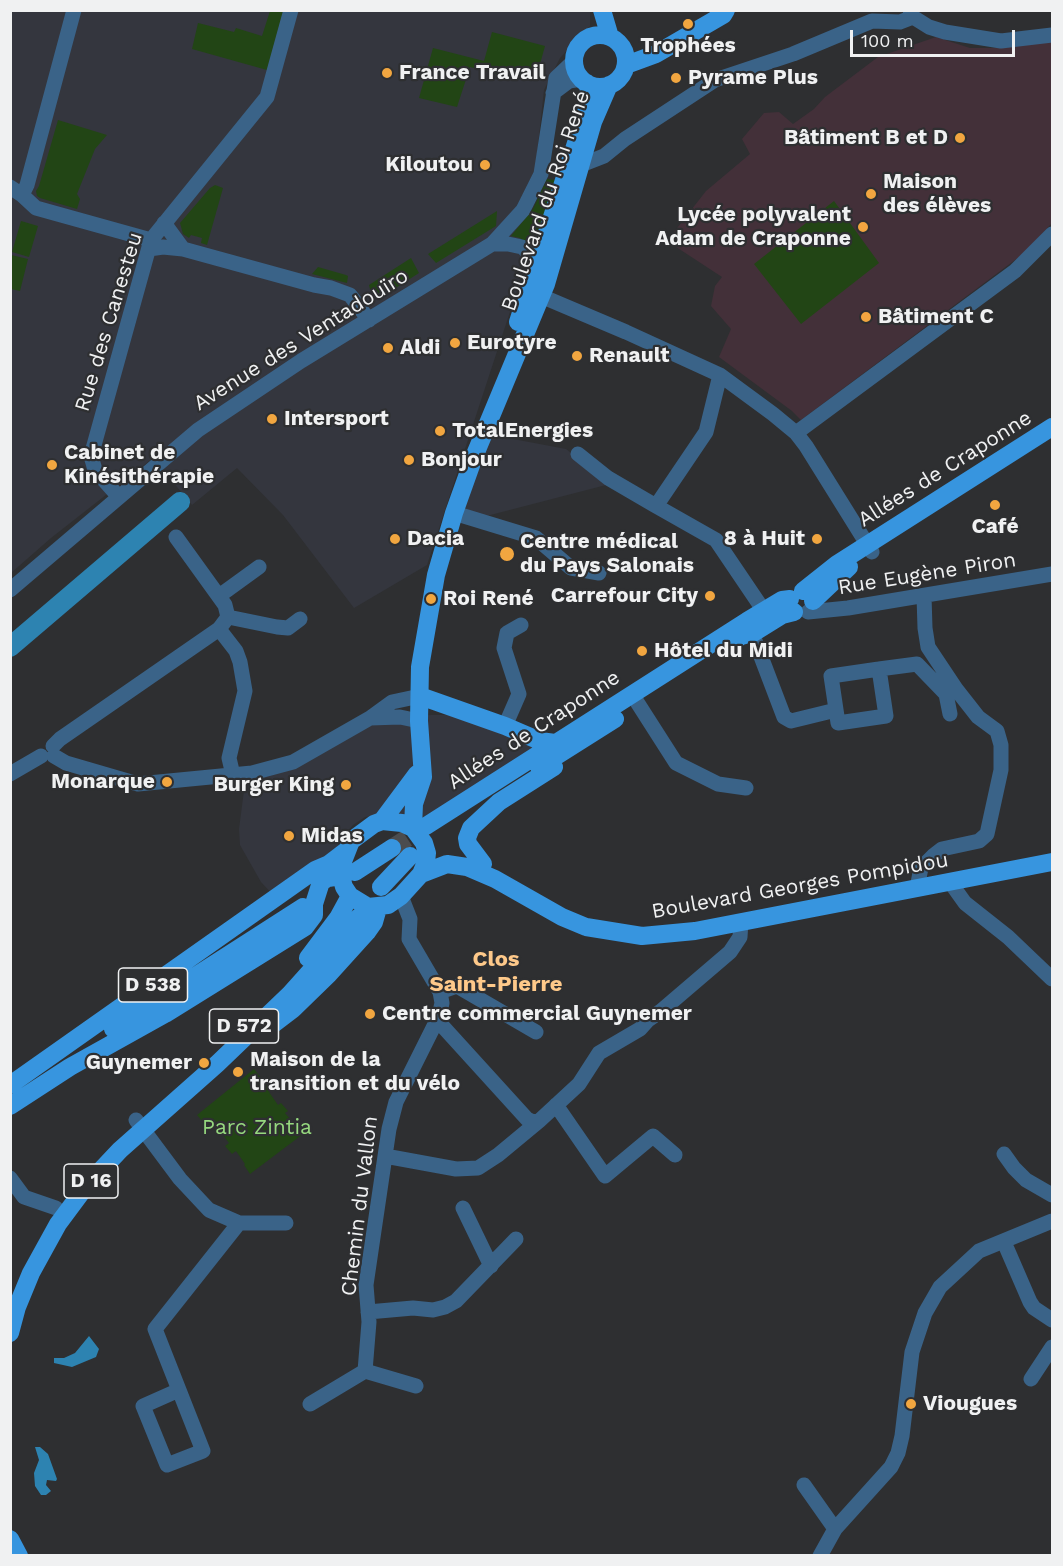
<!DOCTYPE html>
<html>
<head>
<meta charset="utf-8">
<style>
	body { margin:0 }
	#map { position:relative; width:1063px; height:1566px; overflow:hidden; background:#2e2f31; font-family:"Work Sans",sans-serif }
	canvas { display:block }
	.frame { position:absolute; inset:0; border:12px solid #f0f1f2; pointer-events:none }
	.scale { position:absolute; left:850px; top:30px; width:165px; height:27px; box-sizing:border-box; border:3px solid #f0f1f2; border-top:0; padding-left:8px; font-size:18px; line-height:21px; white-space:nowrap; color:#f0f1f2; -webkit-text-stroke:4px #2e2f31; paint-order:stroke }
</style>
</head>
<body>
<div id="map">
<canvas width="1063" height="1566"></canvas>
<div class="frame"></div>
<div class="scale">100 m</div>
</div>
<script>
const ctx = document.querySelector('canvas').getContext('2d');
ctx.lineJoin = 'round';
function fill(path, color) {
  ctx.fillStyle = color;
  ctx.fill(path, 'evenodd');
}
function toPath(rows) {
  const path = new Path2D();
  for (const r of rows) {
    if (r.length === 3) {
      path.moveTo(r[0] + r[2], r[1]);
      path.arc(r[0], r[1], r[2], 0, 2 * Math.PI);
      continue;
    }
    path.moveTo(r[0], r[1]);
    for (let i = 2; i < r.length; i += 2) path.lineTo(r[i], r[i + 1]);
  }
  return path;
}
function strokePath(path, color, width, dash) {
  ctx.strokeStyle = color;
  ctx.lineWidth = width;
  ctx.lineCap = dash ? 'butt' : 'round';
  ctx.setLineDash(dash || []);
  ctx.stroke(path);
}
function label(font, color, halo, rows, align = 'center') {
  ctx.font = font + ' "Work Sans",sans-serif';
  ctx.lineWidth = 4.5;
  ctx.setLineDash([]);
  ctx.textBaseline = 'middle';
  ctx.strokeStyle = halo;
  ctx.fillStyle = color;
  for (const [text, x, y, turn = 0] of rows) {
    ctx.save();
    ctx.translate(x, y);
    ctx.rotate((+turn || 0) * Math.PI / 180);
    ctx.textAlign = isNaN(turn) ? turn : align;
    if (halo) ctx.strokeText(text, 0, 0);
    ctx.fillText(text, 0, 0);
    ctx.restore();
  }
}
fill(toPath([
	[11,11,590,11,590,26,560,58,544,90,525,266,427,565,354,608,283,515,237,468,192,505,153,458,51,538,11,573],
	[492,435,566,449,606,480,606,485,475,519,460,513],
	[431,715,449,715,548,745,417,828,377,815,365,817,353,825,344,835,338,846,274,896,261,882,240,845,239,829,246,775,370,722]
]), '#34363e');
fill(toPath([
	[936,37,970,48,1002,48,1052,40,1052,223,1023,254,801,420,792,411,719,357,731,329,711,306,715,286,722,277,667,241,706,191,750,154,742,139,764,113,779,112,793,124,814,109,825,97,878,57]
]), '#433039');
fill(toPath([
	[270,11,283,12,267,70,192,49,198,23,234,32,236,28,262,36],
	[492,32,545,46,537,75,508,67,505,76,470,67,457,107,419,98,433,48,484,61],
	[58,120,107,135,95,149,77,194,80,199,77,209,40,198,37,196,36,191,39,186],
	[547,179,557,180,535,250,520,238,511,236,533,209],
	[215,185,223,188,207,245,201,243,202,238,191,235,189,238,183,234,180,223,210,188],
	[834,201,879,263,801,324,754,264],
	[497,211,496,226,436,263,428,254],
	[21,221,38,226,29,257,12,252],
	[11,255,28,259,20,291,11,289],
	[411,258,419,273,391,291,378,293,370,289,369,285],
	[318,267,346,275,348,276,347,283,312,274],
	[254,1069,271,1091,269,1092,278,1105,281,1103,288,1111,285,1113,303,1134,250,1174,244,1165,245,1164,236,1151,232,1154,225,1146,229,1143,219,1130,217,1132,211,1123,207,1126,197,1115]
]), '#224515');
fill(toPath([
	[89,1336,99,1349,96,1357,72,1367,54,1363,54,1358,64,1358,75,1353],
	[35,1447,40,1447,48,1454,57,1479,56,1481,47,1480,46,1485,51,1491,46,1495,41,1495,35,1486,34,1473,39,1460]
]), '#2d83b1');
strokePath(toPath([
	[10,647,180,502]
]), '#2d83b1', 20);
strokePath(toPath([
	[392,848,426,826]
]), '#4b4c4e', 18, [18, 9]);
strokePath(toPath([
	[910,10,913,17,929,27,945,32,1001,41,1052,35],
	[553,93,569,81,582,79],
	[581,165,604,156,625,139,715,80,793,54,872,21,900,22,913,17],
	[10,187,22,195,36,208,151,240],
	[22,195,27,185,74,10],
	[492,244,508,244,522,247,534,257,538,263],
	[149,249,163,247,183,249,164,223],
	[183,249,314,285,331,288,350,295,369,320],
	[541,296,626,332,720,375,773,414,796,433,806,446,872,552],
	[720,375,706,432,656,506,716,540,764,611],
	[796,433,1015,271,1052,234],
	[578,454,608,478,656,506],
	[119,497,95,470,91,456,151,240,267,97,291,10],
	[454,513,536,538,571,568,599,573],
	[10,590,198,430,301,361,492,244,523,210,541,174,556,78,575,60],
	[219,596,259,567],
	[808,612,848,608,1052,574],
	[228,617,277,627,288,628,300,619],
	[749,625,784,717,791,721,836,710],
	[219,629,236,651,240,662,245,691,229,758,233,775],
	[879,669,831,676,838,723,886,716,879,669,917,664,946,694,950,714],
	[637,702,676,763,718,784,746,788],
	[370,718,400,717,419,721],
	[505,726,519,694,504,648,507,633,521,625],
	[53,746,60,739,219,629,228,617,225,605,176,537],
	[54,756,66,763,138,784,252,773,293,762,370,718,392,702,420,696],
	[10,774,41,756],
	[950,882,965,903,1008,937,1052,979],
	[917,888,921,868,933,856,942,849,979,841,987,834,1001,770,1001,745,997,731,978,717,956,689,928,647,925,628,924,596],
	[440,992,457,986,536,1032],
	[437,1020,527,1119,533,1122,539,1121,579,1084,599,1053,640,1029,648,1020,661,1011,730,952,740,937,741,922],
	[556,1105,605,1176,653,1136,675,1155],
	[136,1120,180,1179,209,1210,239,1223,286,1223],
	[1004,1154,1014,1168,1026,1180,1052,1195],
	[385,1156,456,1169,478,1168,498,1155,539,1121],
	[10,1178,24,1197,56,1208],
	[463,1208,491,1266],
	[1004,1242,1030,1302,1034,1308,1052,1320],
	[368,1312,413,1308,433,1310,445,1307,456,1301,516,1239],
	[365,1371,416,1386],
	[1031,1379,1052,1347],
	[179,1390,143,1406,167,1465,203,1451,155,1329,239,1223],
	[310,1404,365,1371,369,1322,366,1285,389,1129,396,1102,439,1016,442,1003,440,992,409,939,410,919,401,896],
	[804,1485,835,1529],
	[820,1556,835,1529,891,1467,898,1453,902,1436,912,1352,925,1313,940,1287,979,1251,1052,1221]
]), '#3a6388', 15);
strokePath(toPath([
	[602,10,610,37],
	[600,61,26],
	[626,65,656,54,723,15,726,10],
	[518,322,588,106,590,94,587,83],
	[803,591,837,564,1052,427],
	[813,601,849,567],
	[729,644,741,636,753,633,782,615,794,612],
	[420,696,505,726,540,741,555,743],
	[539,767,615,719],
	[382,821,402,823,413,828,424,843,427,853,426,862,421,874,401,896,388,905,368,907,350,896,344,887,341,876,342,864,351,841,374,824,382,821],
	[382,821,417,774],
	[426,826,747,621,782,600,790,599],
	[413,828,414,804,423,777,419,721,420,667,436,575,454,513,474,457,546,284,593,122,609,85],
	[483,864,468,844,467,838,471,828,499,802,554,767],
	[355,872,392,848],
	[421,874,447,864,467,867,495,879,562,917,586,927,642,936,695,931,1052,862],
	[381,887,410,856],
	[308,958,338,918,350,896],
	[272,1025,293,1009,329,974,367,932,374,922,378,908],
	[113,1029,303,907],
	[10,1085,315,870,329,864,346,851],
	[10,1106,70,1067,165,1014,305,927,314,915,314,904,321,882,328,878,341,876],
	[10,1333,17,1307,31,1273,58,1224,87,1185,120,1150,217,1064,290,994,359,917],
	[10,1539,19,1556]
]), '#3795df', 18);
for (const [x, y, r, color] of [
	[688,24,6,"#f1a640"],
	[387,73,6,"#f1a640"],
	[676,78,6,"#f1a640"],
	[960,138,6,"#f1a640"],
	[485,165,6,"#f1a640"],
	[871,194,6,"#f1a640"],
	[863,227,6,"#f1a640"],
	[866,317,6,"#f1a640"],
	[455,343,6,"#f1a640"],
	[388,348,6,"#f1a640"],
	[577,356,6,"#f1a640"],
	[272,419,6,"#f1a640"],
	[440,431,6,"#f1a640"],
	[409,460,6,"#f1a640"],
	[52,465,6,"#f1a640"],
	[995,505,6,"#f1a640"],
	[395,539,6,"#f1a640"],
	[817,539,6,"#f1a640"],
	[507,554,8,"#f1a640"],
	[710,596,6,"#f1a640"],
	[431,599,6,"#f1a640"],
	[642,651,6,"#f1a640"],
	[167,782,6,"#f1a640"],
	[346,785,6,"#f1a640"],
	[289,836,6,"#f1a640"],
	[370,1014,6,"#f1a640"],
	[204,1063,6,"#f1a640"],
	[238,1072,6,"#f1a640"],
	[911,1404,6,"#f1a640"]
]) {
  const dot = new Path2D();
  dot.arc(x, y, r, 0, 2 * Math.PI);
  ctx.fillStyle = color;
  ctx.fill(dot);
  strokePath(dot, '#2e2f31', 2);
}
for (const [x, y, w] of [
	[153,985,69],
	[244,1026,69],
	[91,1181,54]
]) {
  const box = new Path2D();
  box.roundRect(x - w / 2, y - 17, w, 34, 4.5);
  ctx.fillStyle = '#2e2f31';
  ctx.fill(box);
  strokePath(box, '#f0f1f2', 1.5);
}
label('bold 20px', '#f0f1f2', null, [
	["D 538",153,985],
	["D 572",244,1026],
	["D 16",91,1181]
]);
label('bold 21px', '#f0f1f2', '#2e2f31', [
	["Trophées",688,46,"center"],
	["France Travail",399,73],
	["Pyrame Plus",688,78],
	["Bâtiment B et D",948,138,"right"],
	["Kiloutou",473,165,"right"],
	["Maison",883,182],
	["des élèves",883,206],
	["Lycée polyvalent",851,215,"right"],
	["Adam de Craponne",851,239,"right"],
	["Bâtiment C",878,317],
	["Eurotyre",467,343],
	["Aldi",400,348],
	["Renault",589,356],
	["Intersport",284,419],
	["TotalEnergies",452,431],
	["Cabinet de",64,453],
	["Kinésithérapie",64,477],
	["Bonjour",421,460],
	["Café",995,527,"center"],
	["Dacia",407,539],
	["8 à Huit",805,539,"right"],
	["Centre médical",520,542],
	["du Pays Salonais",520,566],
	["Carrefour City",698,596,"right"],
	["Roi René",443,599],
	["Hôtel du Midi",654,651],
	["Monarque",155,782,"right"],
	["Burger King",334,785,"right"],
	["Midas",301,836],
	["Centre commercial Guynemer",382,1014],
	["Maison de la",250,1060],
	["transition et du vélo",250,1084],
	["Guynemer",192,1063,"right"],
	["Viougues",923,1404]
], 'left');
label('21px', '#f0f1f2', '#2e2f31', [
	["Boulevard du Roi René",546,201,-71],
	["Rue des Canesteu",109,322,-73],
	["Avenue des Ventadouïro",301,340,-32],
	["Allées de Craponne",945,469,-32],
	["Rue Eugène Piron",927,574,-9],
	["Allées de Craponne",534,730,-33],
	["Boulevard Georges Pompidou",800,886,-10],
	["Chemin du Vallon",360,1206,-83]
]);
label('21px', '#96d87f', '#2e2f31', [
	["Parc Zintia",257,1128]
]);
label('bold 22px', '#fec98a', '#2e2f31', [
	["Clos",496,960],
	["Saint-Pierre",496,985]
]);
</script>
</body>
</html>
